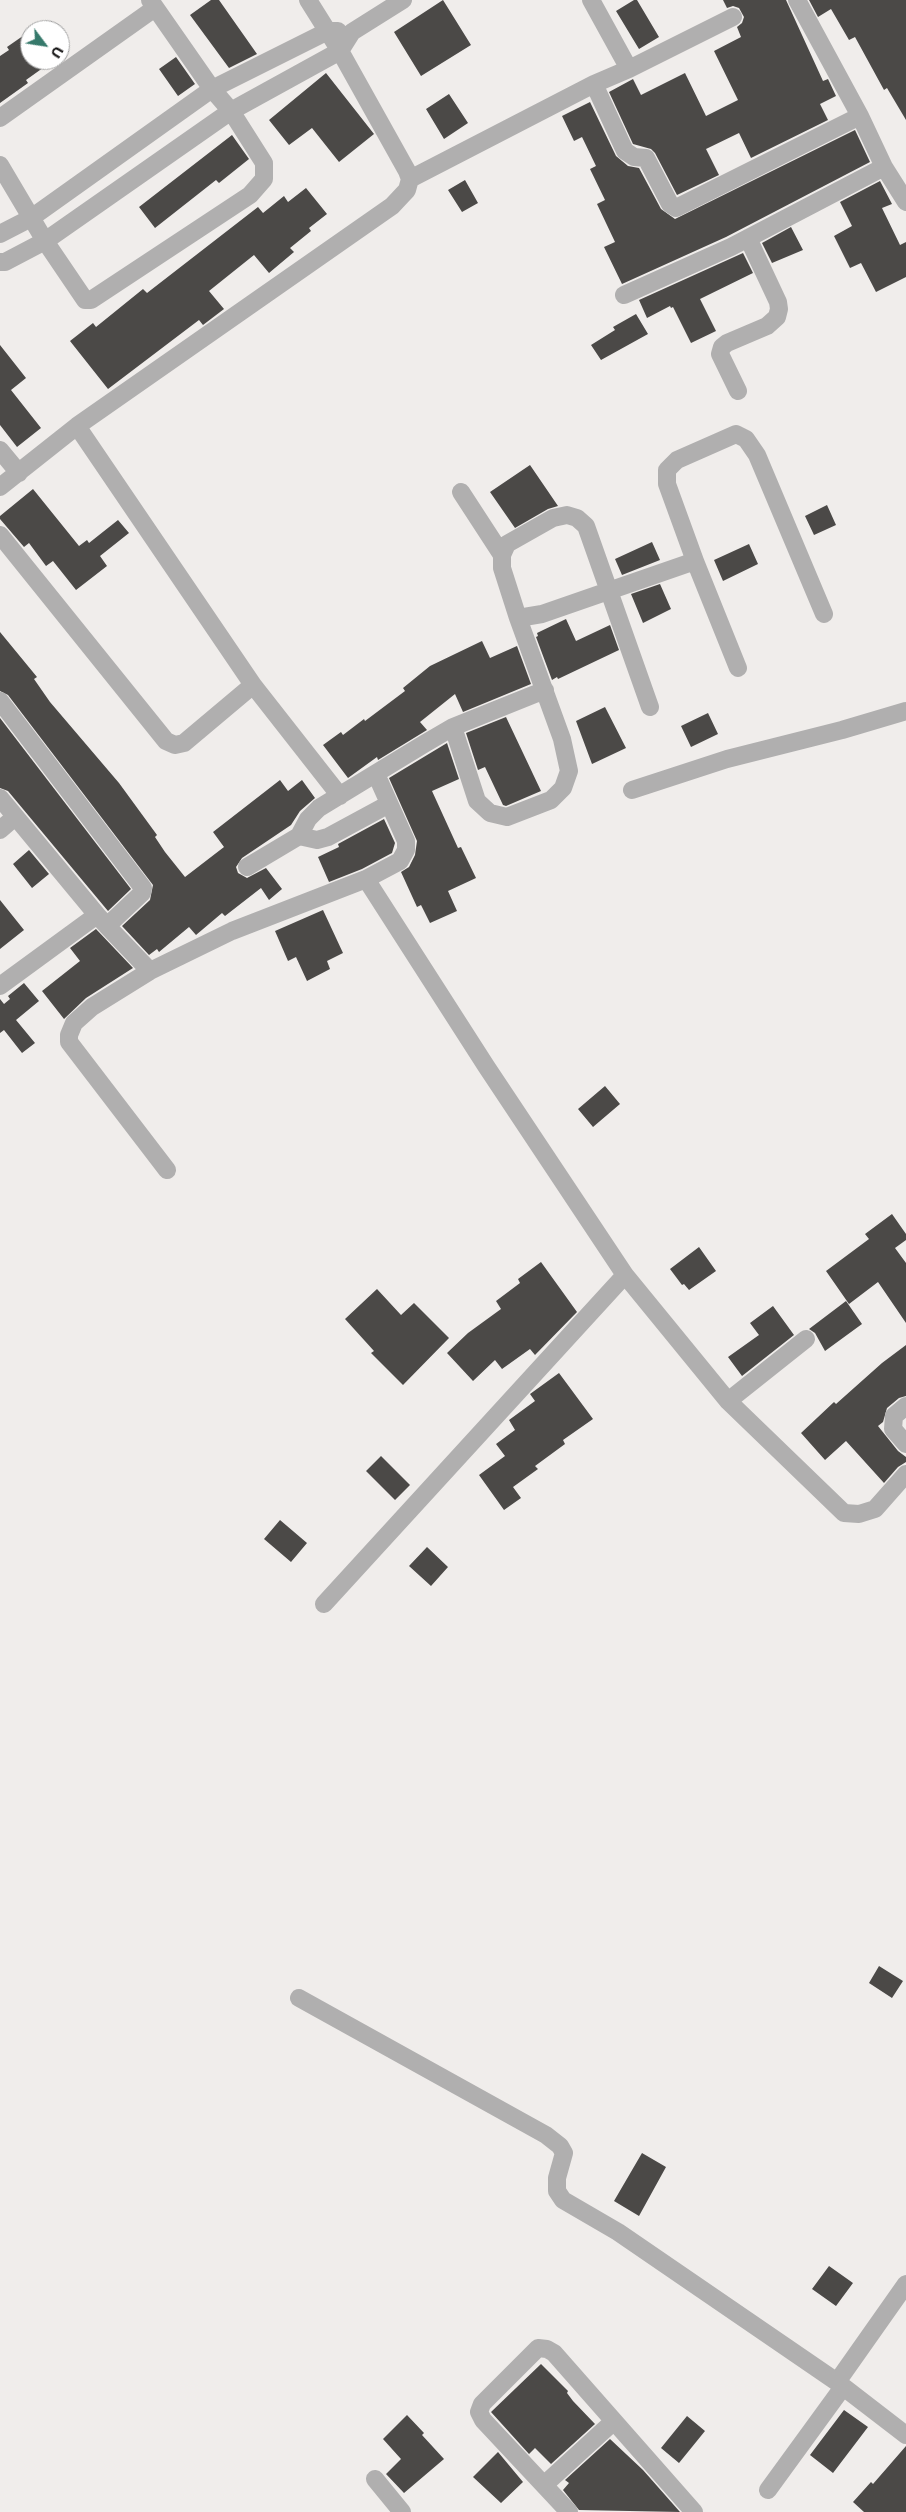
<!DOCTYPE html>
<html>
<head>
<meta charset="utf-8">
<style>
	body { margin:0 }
	#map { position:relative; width:906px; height:2512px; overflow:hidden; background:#f0edeb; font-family:Montserrat,sans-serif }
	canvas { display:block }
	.north { position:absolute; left:20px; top:20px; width:50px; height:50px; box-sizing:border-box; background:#fff; border:1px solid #a1a1a1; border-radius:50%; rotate:121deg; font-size:14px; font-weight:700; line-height:20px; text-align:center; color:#141313 }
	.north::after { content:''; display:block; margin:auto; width:18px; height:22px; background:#36796b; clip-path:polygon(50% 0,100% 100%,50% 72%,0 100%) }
</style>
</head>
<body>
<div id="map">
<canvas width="906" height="2512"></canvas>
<div class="north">U</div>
</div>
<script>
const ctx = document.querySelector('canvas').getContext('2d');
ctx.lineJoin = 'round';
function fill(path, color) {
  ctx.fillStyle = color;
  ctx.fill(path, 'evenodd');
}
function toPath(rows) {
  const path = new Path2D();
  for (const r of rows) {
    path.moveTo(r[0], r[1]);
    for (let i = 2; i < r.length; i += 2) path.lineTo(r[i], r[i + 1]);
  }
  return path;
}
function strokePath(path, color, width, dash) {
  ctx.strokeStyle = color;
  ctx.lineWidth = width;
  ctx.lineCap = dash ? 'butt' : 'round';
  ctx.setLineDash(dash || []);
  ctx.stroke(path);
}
fill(toPath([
	[211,0,219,0,257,54,229,68,190,15],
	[443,0,471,45,421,76,394,32],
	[634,0,637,0,659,37,639,49,616,11],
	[723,0,786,0,823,81,828,79,836,96,820,104,828,120,751,158,739,133,706,149,719,175,677,195,655,153,651,149,633,144,609,92,633,79,641,95,685,73,706,116,738,100,714,51,741,37,737,27,742,23,744,17,739,8,733,6,727,8],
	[809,0,906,0,906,120,887,88,884,90,855,37,849,40,831,9,818,17],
	[30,31,30,60,54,60,26,80,28,83,0,103,0,56,9,50,7,47],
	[176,57,195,84,178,96,159,69],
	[326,73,374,134,339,162,312,128,289,145,269,120],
	[449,94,468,123,444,139,426,109],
	[590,102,616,156,628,166,639,168,661,209,675,219,855,130,870,162,726,237,622,284,604,247,615,242,597,204,605,200,590,169,596,166,582,137,574,141,562,116],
	[232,135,249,159,219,183,216,180,155,228,139,207],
	[465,180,478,203,462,212,448,190],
	[880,181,892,204,882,208,900,245,906,242,906,277,876,292,861,263,850,268,834,236,852,226,840,202],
	[306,188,327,214,309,228,311,231,290,248,294,252,269,273,254,255,209,291,224,309,203,325,199,320,108,389,70,341,93,323,96,327,143,289,147,293,258,207,263,213,284,196,288,202],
	[791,227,803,250,772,263,762,243],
	[743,253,753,273,700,299,716,331,691,343,673,307,671,308,670,306,647,318,639,300],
	[636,314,648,334,601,360,591,345,615,330,613,327],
	[0,345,26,378,11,390,41,428,17,447,0,425],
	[530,465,558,506,548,509,515,528,490,492],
	[33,489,79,546,87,540,89,543,118,520,129,533,100,556,107,566,76,590,53,561,46,566,29,543,24,547,0,519,0,516],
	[827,505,836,525,814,535,805,516],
	[652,542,660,560,622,575,615,559],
	[749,544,758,564,723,581,714,560],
	[660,584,671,609,643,623,631,594],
	[566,619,576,641,610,625,619,650,558,679,557,677,552,680,536,637,538,636,537,633],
	[0,632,37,677,34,679,50,702,119,783,157,835,155,837,165,852,185,877,224,847,213,832,280,780,288,791,302,780,315,798,300,811,291,825,242,858,236,867,238,873,247,878,266,868,282,889,269,900,261,888,225,916,222,913,196,935,189,927,159,952,157,949,149,955,122,926,150,900,153,885,8,695,0,691],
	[482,641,490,658,517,646,531,684,463,712,455,694,420,722,427,730,378,760,377,757,348,778,323,745,341,732,343,735,364,719,365,721,405,691,403,688,430,666],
	[605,707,626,748,592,764,576,721],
	[708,713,718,734,691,747,681,726],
	[506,717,541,791,506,806,503,805,485,767,478,770,466,733],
	[0,718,131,889,108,911,8,791,0,788],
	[447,743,459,779,432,791,458,848,461,847,476,878,448,891,457,911,430,923,421,905,417,907,401,872,409,867,415,855,417,841,389,778],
	[384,819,395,843,392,853,362,869,329,882,318,857,339,847,338,844],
	[29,850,49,874,32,888,13,864],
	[0,900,24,930,0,949],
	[323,910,343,953,327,961,330,969,307,981,296,957,288,961,275,931],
	[96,929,133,968,86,998,64,1019,42,991,80,961,70,948],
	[24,983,39,1001,16,1020,35,1043,22,1053,4,1030,0,1033,0,999,4,1004,10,999,8,996],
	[605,1086,620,1104,593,1127,578,1109],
	[892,1214,906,1234,906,1240,895,1248,906,1263,906,1323,878,1282,849,1304,826,1271,869,1239,865,1234],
	[699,1247,716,1271,689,1290,684,1284,682,1285,670,1269],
	[541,1262,577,1312,535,1355,530,1349,502,1369,495,1360,473,1381,447,1353,468,1333,501,1309,496,1301,520,1283,518,1279],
	[377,1289,401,1315,414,1303,449,1338,403,1385,371,1353,374,1351,345,1319],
	[846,1301,862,1324,825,1351,815,1333,809,1329],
	[773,1306,794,1335,742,1376,728,1357,759,1335,750,1323],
	[906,1345,906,1396,899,1398,887,1408,883,1422,878,1426,898,1451,906,1457,906,1462,898,1467,884,1483,846,1441,825,1460,801,1433,834,1402,836,1404,882,1363],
	[559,1373,593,1419,563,1440,565,1444,535,1466,538,1469,513,1487,521,1498,504,1510,479,1475,505,1456,496,1444,515,1430,509,1420,535,1401,530,1394],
	[381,1456,410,1485,395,1500,366,1471],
	[280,1520,307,1543,291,1562,264,1539],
	[427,1547,448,1567,431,1586,409,1566],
	[879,1966,903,1981,892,1998,869,1983],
	[642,2153,666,2167,639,2216,614,2201],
	[829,2266,853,2283,836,2306,812,2289],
	[541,2364,568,2391,567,2393,573,2401,595,2424,551,2464,535,2448,529,2454,491,2412],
	[844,2410,868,2427,833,2473,810,2455],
	[407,2415,424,2433,422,2435,444,2459,404,2493,386,2474,401,2459,383,2439],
	[687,2416,705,2431,679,2463,661,2448],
	[610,2439,643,2470,680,2512,579,2510,563,2490,569,2483,565,2480],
	[906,2446,906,2512,864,2512,853,2502,871,2482,873,2484],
	[498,2452,523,2482,501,2503,473,2477]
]), '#4b4947');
strokePath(toPath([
	[591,0,629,69,733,17],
	[797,0,860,116,884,167,906,202],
	[594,84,625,151,634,157,646,158,670,204,676,208,860,116],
	[0,118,155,8],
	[0,165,45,241,85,300,91,300,250,195,264,179,264,163,231,111,212,89,150,0],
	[410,179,594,84,629,69],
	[0,234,31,218,212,89,328,31,338,31],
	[0,262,5,262,45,241,231,111,340,51,352,32,403,0],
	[624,295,731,247,884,167],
	[738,391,720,354,722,347,727,343,767,326,777,317,779,309,778,302,748,238],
	[77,426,253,685,340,796],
	[0,450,19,473],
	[0,487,77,426,392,206,407,190,410,179,407,171,340,51,308,0],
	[461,492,502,555],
	[0,535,166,741,175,745,184,743,253,685],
	[695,561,738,668],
	[518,618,502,568,502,555,507,544,553,518,567,515,577,518,586,526,650,707],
	[0,701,143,888,142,893,107,926,97,915,0,986],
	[453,727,477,801,490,813,507,817,551,800,563,788,569,771,562,739,518,618,542,614,695,561,667,484,667,470,677,460,736,434,746,439,757,455,824,614],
	[632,790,727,759,842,730,906,711],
	[0,798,97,915],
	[0,830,15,817],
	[299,836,317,840,328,837,389,804],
	[247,867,299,836,308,819,319,808,424,744,453,727,545,690],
	[366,879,486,1066,625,1275,728,1401,844,1513,859,1514,875,1509,906,1474],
	[107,926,150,971],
	[167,1170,69,1042,69,1035,74,1023,92,1007,150,971,232,931,366,879,400,861,406,850,406,841,376,774],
	[728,1401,806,1339],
	[906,1406,894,1416,893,1429,906,1444],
	[324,1604,625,1275],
	[299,1998,546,2135,560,2146,564,2153,557,2178,557,2191,563,2200,618,2232,837,2382,906,2435],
	[837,2382,906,2284],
	[375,2479,402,2512],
	[544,2485,614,2421],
	[768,2490,843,2387],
	[569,2512,483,2420,479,2412,482,2404,538,2348,547,2349,554,2353,694,2512]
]), '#b0afaf', 18);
</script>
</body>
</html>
